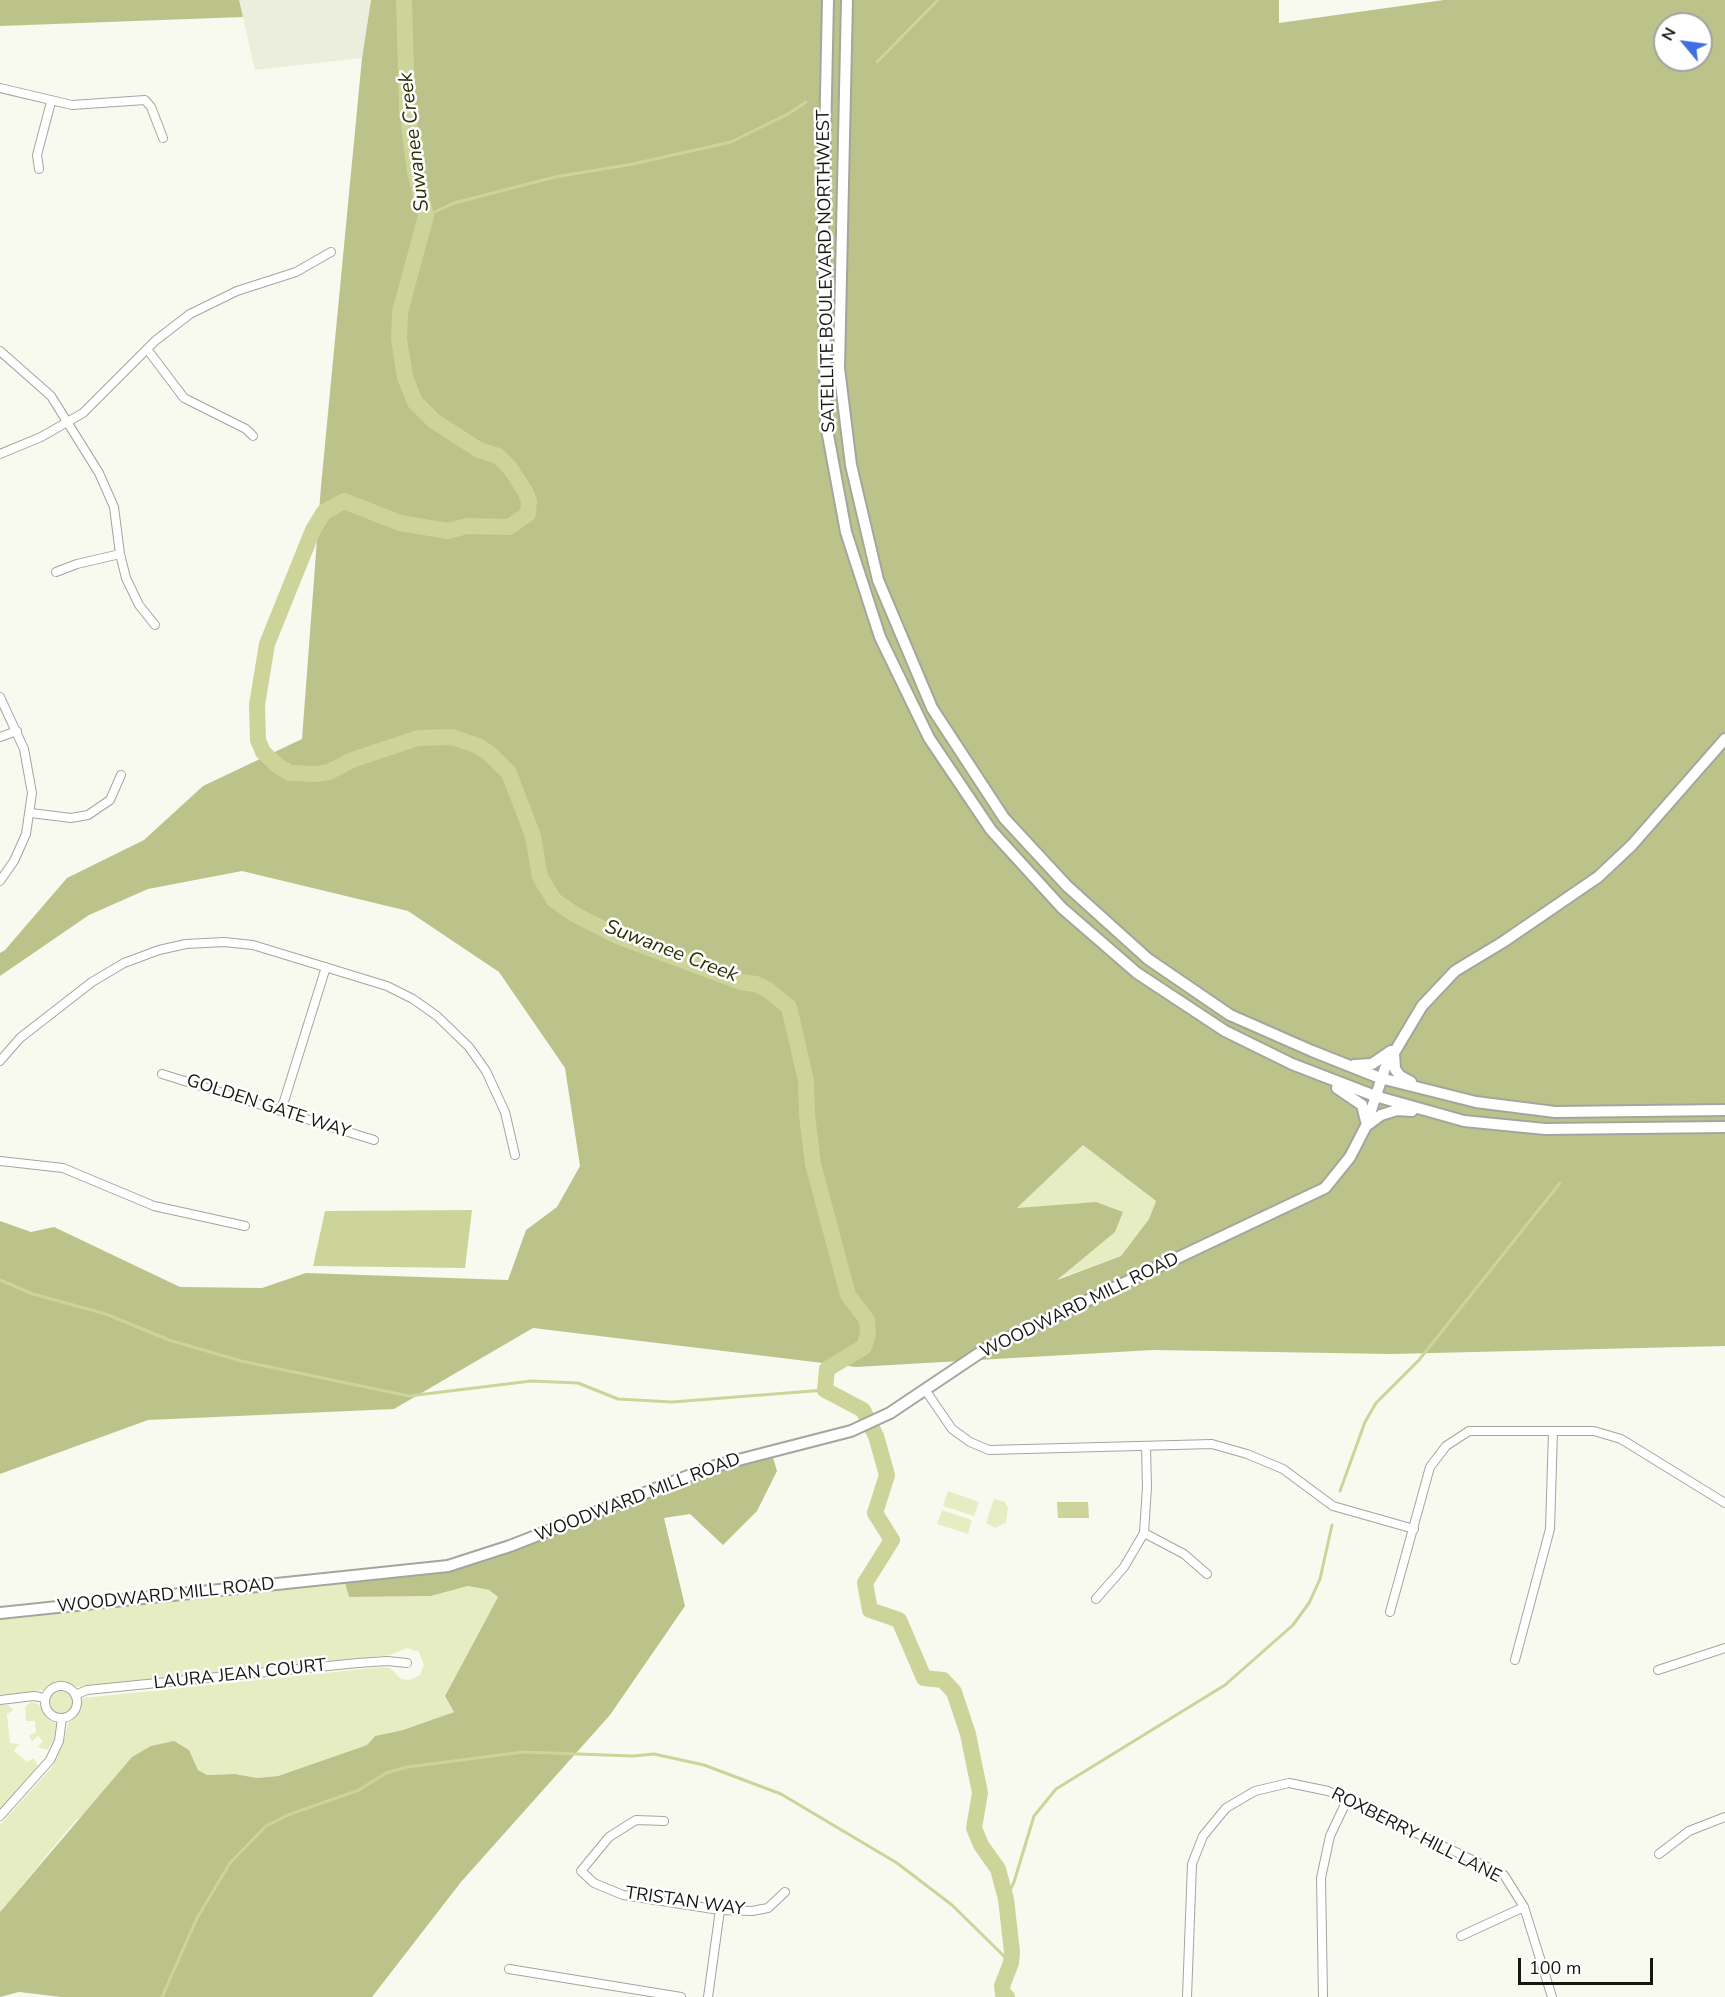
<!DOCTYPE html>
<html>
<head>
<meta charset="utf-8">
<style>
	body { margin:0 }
	#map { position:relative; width:1725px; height:1997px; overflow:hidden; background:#f8faf0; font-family:"Nunito Sans",sans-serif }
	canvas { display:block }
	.north { position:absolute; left:1653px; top:12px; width:60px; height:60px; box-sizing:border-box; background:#fff; border:2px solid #a2a2a1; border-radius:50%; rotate:299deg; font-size:16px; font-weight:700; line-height:24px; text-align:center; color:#161613 }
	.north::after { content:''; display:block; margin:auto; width:21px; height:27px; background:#406fe0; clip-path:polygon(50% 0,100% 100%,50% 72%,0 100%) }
	.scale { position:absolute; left:1518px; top:1958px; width:135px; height:27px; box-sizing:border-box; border:3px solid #161613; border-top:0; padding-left:8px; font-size:18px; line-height:21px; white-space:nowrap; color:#161613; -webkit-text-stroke:4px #fff; paint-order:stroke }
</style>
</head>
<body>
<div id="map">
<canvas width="1725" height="1997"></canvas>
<div class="north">N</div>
<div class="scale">100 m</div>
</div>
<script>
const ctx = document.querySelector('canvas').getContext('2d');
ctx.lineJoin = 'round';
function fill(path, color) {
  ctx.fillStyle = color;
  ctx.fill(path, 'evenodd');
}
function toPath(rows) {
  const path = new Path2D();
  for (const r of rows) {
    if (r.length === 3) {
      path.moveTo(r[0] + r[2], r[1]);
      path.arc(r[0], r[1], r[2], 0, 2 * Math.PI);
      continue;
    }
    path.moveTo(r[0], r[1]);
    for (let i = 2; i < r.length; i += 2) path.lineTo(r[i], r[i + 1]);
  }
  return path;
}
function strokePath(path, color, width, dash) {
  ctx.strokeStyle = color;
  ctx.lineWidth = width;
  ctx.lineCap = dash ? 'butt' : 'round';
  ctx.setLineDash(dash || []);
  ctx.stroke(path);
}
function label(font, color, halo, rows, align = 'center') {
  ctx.font = font + ' "Nunito Sans",sans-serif';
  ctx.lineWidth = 5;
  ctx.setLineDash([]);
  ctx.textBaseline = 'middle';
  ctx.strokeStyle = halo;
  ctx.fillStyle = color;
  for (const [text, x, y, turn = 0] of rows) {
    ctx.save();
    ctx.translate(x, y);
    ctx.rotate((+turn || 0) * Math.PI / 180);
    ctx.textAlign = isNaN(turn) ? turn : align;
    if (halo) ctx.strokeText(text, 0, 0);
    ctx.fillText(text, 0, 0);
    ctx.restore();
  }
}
fill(toPath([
	[239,0,371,0,362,58,255,70]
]), '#ebeedd');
fill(toPath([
	[1083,1145,1156,1201,1149,1219,1121,1256,1054,1280,1114,1232,1053,1207,1016,1209],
	[948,1491,979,1502,974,1516,943,1506],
	[994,1499,1005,1502,1008,1508,1006,1523,995,1528,986,1523],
	[942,1510,972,1520,968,1534,937,1524],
	[345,1583,349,1597,431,1596,468,1586,489,1590,498,1597,445,1696,454,1712,403,1730,375,1736,367,1745,278,1776,257,1778,235,1774,207,1775,198,1770,189,1750,76,1820,0,1912,0,1825,53,1766,63,1745,68,1723,78,1712,83,1698,383,1667,390,1668,401,1679,410,1680,420,1675,424,1665,419,1652,407,1648,390,1655,134,1681,78,1687,59,1682,43,1690,0,1695,0,1617],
	[61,1702,12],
	[31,1702,38,1704,56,1724,54,1740,47,1750,38,1747,43,1741,38,1736,32,1741,29,1736,36,1732,35,1721,26,1721,25,1707],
	[0,1705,8,1705,14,1710,7,1714,10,1743,19,1744,14,1751,27,1762,34,1758,38,1766,0,1809]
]), '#e7edc2');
fill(toPath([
	[0,0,239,0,243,17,0,26],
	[371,0,1279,0,1279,23,1444,0,1725,0,1725,1346,1391,1354,1153,1350,856,1367,533,1328,394,1409,148,1420,0,1474,0,1221,31,1232,54,1227,180,1287,262,1288,306,1273,508,1280,526,1230,557,1207,580,1166,565,1068,499,972,408,911,242,871,148,889,89,915,0,976,0,953,5,950,67,878,144,840,203,786,302,739,321,486,362,58],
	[1665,24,1701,24,1701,60,1665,60],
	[1083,1145,1156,1201,1149,1219,1121,1256,1057,1280,1115,1232,1123,1212,1096,1202,1017,1208],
	[772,1454,777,1471,757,1511,723,1545,690,1514,664,1518,685,1606,610,1715,461,1882,372,1997,61,1997,19,1992,0,1997,0,1912,132,1757,151,1746,174,1741,189,1750,198,1770,207,1775,235,1774,257,1778,278,1776,367,1745,375,1736,403,1730,454,1712,445,1696,498,1597,489,1590,468,1586,431,1596,349,1597,345,1583,437,1572,719,1469]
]), '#bcc38a');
fill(toPath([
	[472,1210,465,1268,313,1266,325,1211],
	[1057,1502,1088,1502,1089,1518,1058,1518]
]), '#ccd49a');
strokePath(toPath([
	[877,62,938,0],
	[426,216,454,203,555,177,633,164,731,142,788,114,806,102],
	[0,1280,33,1294,106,1314,169,1340,241,1361,409,1396,531,1381,578,1383,618,1399,672,1402,825,1390],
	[1340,1491,1365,1422,1376,1403,1419,1360,1560,1183],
	[1006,1899,1014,1882,1034,1816,1056,1789,1225,1685,1293,1625,1309,1603,1320,1579,1332,1525],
	[162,1997,197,1918,230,1863,266,1826,288,1815,359,1790,386,1773,407,1767,523,1752,633,1756,654,1754,704,1765,781,1794,897,1863,952,1905,1011,1963]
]), '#ccd49a', 3);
strokePath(toPath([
	[404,0,407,108,415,172,426,216,400,312,399,339,405,377,415,402,434,421,479,450,498,456,510,468,525,491,529,501,528,514,509,527,467,526,448,531,400,523,344,501,324,512,313,530,267,644,257,705,258,740,263,752,278,766,290,773,316,774,329,772,352,760,418,738,452,737,478,746,489,753,509,773,533,836,540,877,554,900,574,914,617,936,741,982,756,984,768,990,789,1007,806,1081,807,1115,813,1164,848,1295,867,1320,868,1334,864,1347,827,1369,825,1390,863,1410,876,1436,887,1475,875,1513,892,1540,865,1583,870,1610,899,1620,924,1678,943,1680,954,1692,968,1734,980,1793,974,1828,981,1845,998,1869,1006,1899,1012,1952,1011,1963,1002,1986,1003,1994,1007,1997]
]), '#ccd49a', 16);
const street = toPath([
	[0,88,72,105,145,100,151,107,163,138],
	[39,169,37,155,51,102],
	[147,349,184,398,246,429,253,436],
	[0,351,51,396,99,473,114,507,120,554,126,578,139,605,155,625],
	[0,454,41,437,83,413,155,341,190,314,237,291,296,272,331,252],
	[56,572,77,564,120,554],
	[0,697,24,749,32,793,26,834,14,861,0,881],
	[0,737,17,731],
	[31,813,71,818,88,815,110,800,121,775],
	[0,1061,20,1038,92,982,124,963,159,950,186,944,224,942,253,945,387,986,413,999,437,1016,469,1047,486,1071,505,1112,515,1155],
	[162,1074,374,1140],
	[281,1111,326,967],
	[0,1161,63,1168,154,1206,245,1226],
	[926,1391,952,1429,970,1442,989,1450,1212,1444,1247,1454,1283,1469,1333,1506,1414,1529],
	[1144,1533,1184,1554,1207,1574],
	[1096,1599,1124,1567,1144,1533,1147,1487,1146,1446],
	[1390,1612,1430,1467,1446,1446,1469,1431,1594,1431,1621,1439,1725,1503],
	[1515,1660,1550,1529,1553,1431],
	[1658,1670,1725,1648],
	[61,1702,16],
	[75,1695,87,1690,358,1663,387,1661,407,1663],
	[0,1700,34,1696,45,1698],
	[0,1816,50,1760,59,1741,62,1718],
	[664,1821,636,1820,609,1837,581,1871,594,1883,623,1895,720,1910,752,1911,768,1908,785,1892],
	[1659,1854,1689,1831,1725,1817],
	[1461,1936,1524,1907],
	[509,1969,681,1997],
	[708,1997,720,1910],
	[1187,1997,1192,1864,1203,1836,1226,1808,1255,1791,1289,1783,1328,1791,1504,1875,1524,1907,1552,1997],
	[1323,1997,1321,1878,1330,1836,1347,1800]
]);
const secondary = toPath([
	[828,0,823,234,826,424,846,532,880,637,929,738,991,830,1062,908,1137,973,1225,1031,1292,1064,1375,1096,1464,1121,1545,1129,1725,1127],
	[847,0,839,368,851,465,878,580,932,708,1004,818,1067,886,1148,959,1230,1015,1312,1051,1380,1078,1476,1102,1555,1112,1725,1110],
	[1394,1053,1395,1069,1400,1076,1411,1082],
	[1354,1065,1372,1064,1391,1051],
	[1337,1088,1362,1105,1366,1121],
	[1366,1126,1381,1115,1397,1110,1412,1111],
	[0,1613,448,1566,510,1546,711,1467,851,1431,890,1413,987,1348,1325,1188,1350,1157,1366,1126,1385,1068,1422,1006,1455,971,1503,942,1598,877,1632,845,1725,739]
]);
strokePath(street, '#a4a69d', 10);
strokePath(secondary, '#a4a69d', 14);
strokePath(street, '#fff', 8);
strokePath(secondary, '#fff', 10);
label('18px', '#161613', '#fff', [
	["SATELLITE BOULEVARD NORTHWEST",827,271,-91],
	["GOLDEN GATE WAY",268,1107,18],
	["WOODWARD MILL ROAD",1080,1306,-26],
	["WOODWARD MILL ROAD",638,1498,-21],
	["WOODWARD MILL ROAD",166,1596,-6],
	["LAURA JEAN COURT",240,1675,-6],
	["ROXBERRY HILL LANE",1416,1836,27],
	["TRISTAN WAY",685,1902,8]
]);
label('italic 20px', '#2c3003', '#fff', [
	["Suwanee Creek",415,142,-97],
	["Suwanee Creek",671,952,21]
]);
</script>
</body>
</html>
